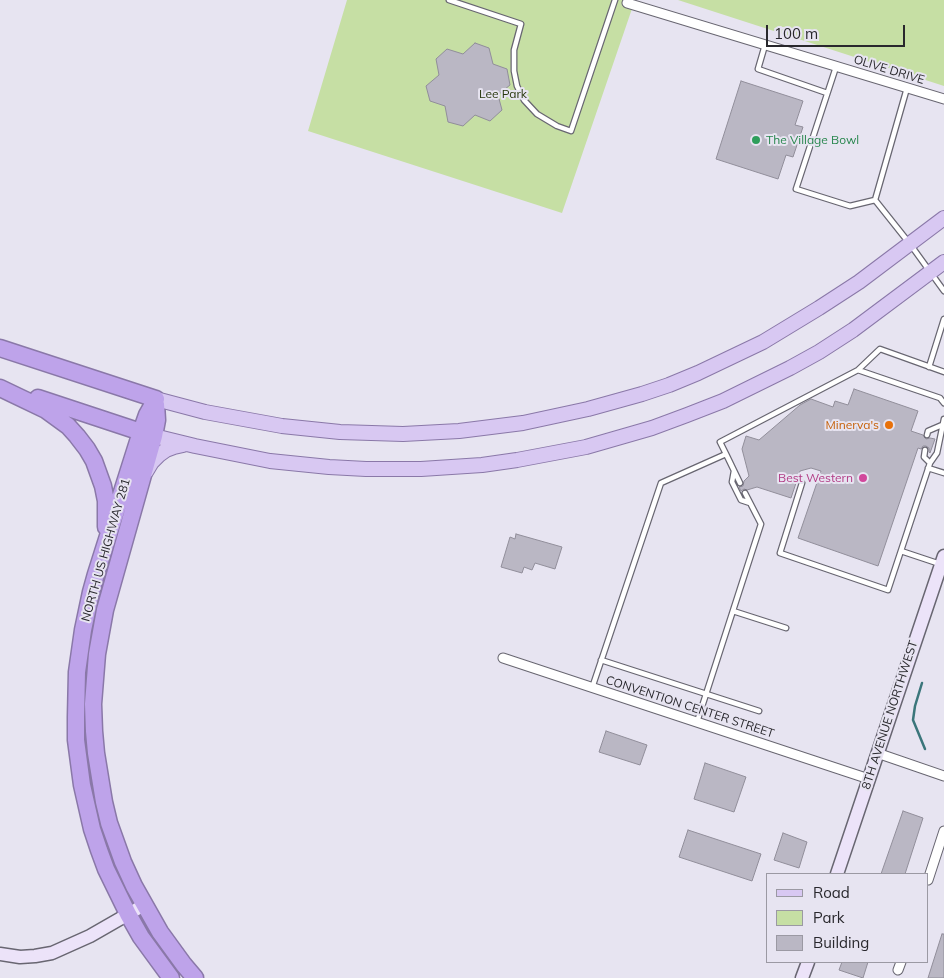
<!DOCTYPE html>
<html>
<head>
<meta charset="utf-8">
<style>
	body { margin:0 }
	#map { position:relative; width:944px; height:978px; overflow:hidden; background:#e7e4f1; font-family:Mulish,sans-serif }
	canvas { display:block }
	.legend { position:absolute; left:766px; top:873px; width:162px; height:90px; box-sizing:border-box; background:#e7e4f1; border:1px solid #9b99a3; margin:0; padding:6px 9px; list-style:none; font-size:15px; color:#29282d }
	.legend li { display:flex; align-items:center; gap:10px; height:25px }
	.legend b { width:25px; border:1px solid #9b99a3 }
	.scale { position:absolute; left:766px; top:25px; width:139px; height:22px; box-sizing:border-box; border:2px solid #29282d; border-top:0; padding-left:6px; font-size:15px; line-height:18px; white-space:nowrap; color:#29282d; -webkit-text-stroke:4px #e7e4f1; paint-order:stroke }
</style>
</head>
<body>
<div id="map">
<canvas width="944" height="978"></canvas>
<ul class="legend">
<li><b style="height:6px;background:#d8c8f2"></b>Road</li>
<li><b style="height:14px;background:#c6dfa4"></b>Park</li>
<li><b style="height:14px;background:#bab7c4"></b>Building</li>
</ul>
<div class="scale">100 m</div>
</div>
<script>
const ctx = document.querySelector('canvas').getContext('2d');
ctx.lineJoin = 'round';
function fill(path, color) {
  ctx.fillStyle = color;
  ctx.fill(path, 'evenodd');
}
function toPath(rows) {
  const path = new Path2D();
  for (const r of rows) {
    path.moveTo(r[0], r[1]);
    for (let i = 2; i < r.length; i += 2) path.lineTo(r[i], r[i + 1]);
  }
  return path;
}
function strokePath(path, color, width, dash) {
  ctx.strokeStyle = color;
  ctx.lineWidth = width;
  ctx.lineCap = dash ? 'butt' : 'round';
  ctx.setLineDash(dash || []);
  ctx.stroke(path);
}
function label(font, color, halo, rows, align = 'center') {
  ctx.font = font + ' Mulish,sans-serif';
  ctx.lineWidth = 4;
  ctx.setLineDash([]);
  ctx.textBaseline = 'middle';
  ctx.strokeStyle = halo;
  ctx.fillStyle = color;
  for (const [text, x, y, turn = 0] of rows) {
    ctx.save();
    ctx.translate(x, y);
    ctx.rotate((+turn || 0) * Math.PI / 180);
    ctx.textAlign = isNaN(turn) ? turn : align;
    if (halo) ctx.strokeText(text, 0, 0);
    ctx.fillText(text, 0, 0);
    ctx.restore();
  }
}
fill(toPath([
	[347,0,635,0,562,213,308,131],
	[678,0,944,0,944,86]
]), '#c6dfa4');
strokePath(toPath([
	[922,683,915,706,913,720,925,749]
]), '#3b767b', 2.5);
const building = toPath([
	[475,43,489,48,493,64,507,69,510,85,498,95,502,110,490,121,475,115,463,126,448,122,445,106,430,101,426,86,439,75,436,59,447,49,463,54,475,43],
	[741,81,803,101,795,125,803,127,793,157,786,155,778,179,716,159,741,81],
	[854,389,918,411,911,431,923,435,926,439,930,438,935,439,930,453,929,452,929,448,926,446,923,446,921,449,918,448,878,566,798,538,821,471,811,468,800,471,791,498,757,487,747,490,744,489,741,491,739,487,743,486,744,481,749,476,742,449,746,436,759,440,800,405,811,399,833,407,835,401,848,405,854,389],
	[516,534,562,547,555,569,535,563,532,570,524,567,522,573,501,567,510,537,515,539,516,534],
	[606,731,647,745,640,765,599,752,606,731],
	[705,763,746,777,734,812,694,799,705,763],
	[903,811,923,818,905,874,881,874,903,811],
	[688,830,761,854,752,881,679,857,688,830],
	[783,833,807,842,799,868,774,860,783,833],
	[942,934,944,934,944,978,928,978,942,934],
	[842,962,868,962,863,978,839,970,842,962]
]);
fill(building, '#bab7c4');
strokePath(building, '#918e9a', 1);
const lane = toPath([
	[449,0,521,24,514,50,514,71,517,86,524,100,537,114,557,126,571,131,615,0],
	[765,45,758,69,827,93],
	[836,67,796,189,850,206,875,200,910,244,944,291],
	[875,200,907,88],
	[929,367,944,319],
	[858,370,880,349,944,372],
	[927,435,928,431,942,425],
	[925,450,924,457,930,463],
	[726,454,720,442,858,370,940,398,944,403],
	[928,468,944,473],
	[734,471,732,482,741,500,750,503],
	[802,483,780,553,888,590,930,463,937,453,944,419],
	[901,551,940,564],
	[733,611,786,628],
	[601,660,759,711],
	[592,688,661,483,726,454,740,483],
	[697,722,761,524,745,493]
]);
const street = toPath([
	[627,3,944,99],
	[503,658,869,779],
	[877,753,944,776],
	[928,880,944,831],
	[898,970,901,962]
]);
const secondary = toPath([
	[837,874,944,556],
	[0,954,20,957,35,956,52,953,90,936,144,905],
	[802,978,808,962]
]);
const primary = toPath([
	[156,399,205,412,282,426,340,432,403,434,459,431,523,423,588,409,642,394,669,385,698,373,763,342,819,308,859,282,944,218],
	[154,436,195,446,270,461,329,467,366,469,421,469,482,465,517,460,586,447,652,428,687,415,723,401,790,368,819,352,853,330,944,262],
	[146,472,152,462,159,455,166,450,174,447,183,445]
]);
const highway = toPath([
	[0,348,156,399],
	[0,388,46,410,68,426,77,436,87,449,94,461,103,486,106,501,106,527],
	[38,398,150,435],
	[156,399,147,415,141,432,96,574,91,592,83,630,77,672,76,717,76,740,82,785,92,829,99,850,106,869,128,914,141,937,171,978],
	[156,404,157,420,154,436,105,610,97,654,93,704,94,731,96,753,104,802,109,823,123,862,134,886,160,932,184,965,195,978]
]);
strokePath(lane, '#686671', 7);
strokePath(street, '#686671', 11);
strokePath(secondary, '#686671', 15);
strokePath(primary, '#8a78a8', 16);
strokePath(highway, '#8a78a8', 19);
strokePath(lane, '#fff', 4.5);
strokePath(street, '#fff', 9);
strokePath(secondary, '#ece3f9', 12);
strokePath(primary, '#d8c8f2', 14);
strokePath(highway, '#bea3ea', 16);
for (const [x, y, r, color] of [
	[756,140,5,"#2e9e5b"],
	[889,425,5,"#e8710a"],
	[863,478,5,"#d1479c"]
]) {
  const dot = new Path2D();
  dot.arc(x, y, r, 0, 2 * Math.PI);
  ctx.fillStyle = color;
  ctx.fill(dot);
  strokePath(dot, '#e7e4f1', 2);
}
label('12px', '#29282d', '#e7e4f1', [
	["OLIVE DRIVE",889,70,17],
	["NORTH US HIGHWAY 281",106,550,-74],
	["CONVENTION CENTER STREET",690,707,18],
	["8TH AVENUE NORTHWEST",890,715,-72]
]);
label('12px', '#27370c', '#e7e4f1', [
	["Lee Park",503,94]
]);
label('12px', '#27864d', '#e7e4f1', [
	["The Village Bowl",766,140]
], 'left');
label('12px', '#c56008', '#e7e4f1', [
	["Minerva's",879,425]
], 'right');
label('12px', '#b23c85', '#e7e4f1', [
	["Best Western",853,478]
], 'right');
</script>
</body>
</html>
